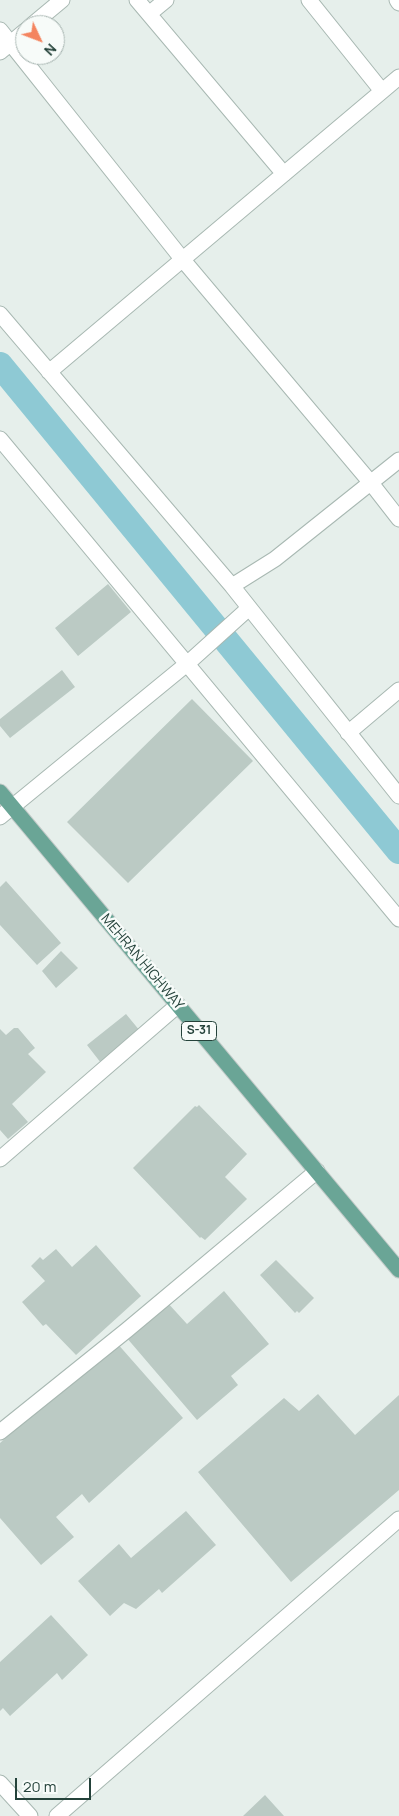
<!DOCTYPE html>
<html>
<head>
<meta charset="utf-8">
<style>
	body { margin:0 }
	#map { position:relative; width:399px; height:1816px; overflow:hidden; background:#e6efeb; font-family:Manrope,sans-serif }
	canvas { display:block }
	.north { position:absolute; left:15px; top:15px; width:50px; height:50px; box-sizing:border-box; background:#f7fbf9; border:1px solid #a3b1ad; border-radius:50%; rotate:133deg; font-size:14px; font-weight:700; line-height:20px; text-align:center; color:#24423a }
	.north::after { content:''; display:block; margin:auto; width:18px; height:22px; background:#f4845f; clip-path:polygon(50% 0,100% 100%,50% 72%,0 100%) }
	.scale { position:absolute; left:15px; top:1778px; width:76px; height:22px; box-sizing:border-box; border:2px solid #24423a; border-top:0; padding-left:6px; font-size:15px; line-height:18px; white-space:nowrap; color:#24423a; -webkit-text-stroke:4px #f7fbf9; paint-order:stroke }
</style>
</head>
<body>
<div id="map">
<canvas width="399" height="1816"></canvas>
<div class="north">N</div>
<div class="scale">20 m</div>
</div>
<script>
const ctx = document.querySelector('canvas').getContext('2d');
ctx.lineJoin = 'round';
function toPath(rows) {
  const path = new Path2D();
  for (const r of rows) {
    path.moveTo(r[0], r[1]);
    for (let i = 2; i < r.length; i += 2) path.lineTo(r[i], r[i + 1]);
  }
  return path;
}
function strokePath(path, color, width, dash) {
  ctx.strokeStyle = color;
  ctx.lineWidth = width;
  ctx.lineCap = dash ? 'butt' : 'round';
  ctx.setLineDash(dash || []);
  ctx.stroke(path);
}
function fill(path, color) {
  ctx.fillStyle = color;
  ctx.fill(path, 'evenodd');
}
function label(font, color, halo, rows, align = 'center') {
  ctx.font = font + ' Manrope,sans-serif';
  ctx.lineWidth = 5;
  ctx.setLineDash([]);
  ctx.textBaseline = 'middle';
  ctx.strokeStyle = halo;
  ctx.fillStyle = color;
  for (const [text, x, y, turn = 0] of rows) {
    ctx.save();
    ctx.translate(x, y);
    ctx.rotate((+turn || 0) * Math.PI / 180);
    ctx.textAlign = isNaN(turn) ? turn : align;
    if (halo) ctx.strokeText(text, 0, 0);
    ctx.fillText(text, 0, 0);
    ctx.restore();
  }
}
strokePath(toPath([
	[0,365,399,851]
]), '#8ec9d4', 26);
fill(toPath([
	[108,584,131,612,78,656,55,628],
	[62,670,75,687,10,738,0,726,0,719],
	[192,699,253,761,128,883,67,822],
	[6,881,61,943,37,965,0,925,0,887],
	[61,951,78,968,56,988,42,971],
	[126,1014,140,1031,101,1063,87,1045],
	[14,1028,18,1028,35,1048,28,1054,46,1072,12,1104,28,1122,8,1139,0,1130,0,1029,6,1035],
	[199,1105,247,1154,225,1177,247,1199,205,1240,201,1237,200,1238,133,1168,195,1106,197,1107],
	[96,1245,141,1296,76,1355,46,1324,43,1326,22,1302,45,1281,31,1266,40,1257,43,1260,56,1249,72,1267],
	[276,1260,314,1298,299,1313,297,1311,295,1313,260,1275],
	[224,1291,269,1344,231,1376,238,1385,197,1420,126,1337,166,1301,187,1324],
	[116,1342,183,1418,89,1503,82,1494,56,1517,74,1537,41,1565,0,1518,0,1443],
	[318,1394,355,1435,399,1395,399,1490,291,1582,198,1472,284,1398,299,1411],
	[186,1511,216,1545,162,1593,159,1589,136,1609,124,1603,110,1616,78,1581,119,1544,131,1558],
	[51,1615,88,1655,62,1680,57,1673,10,1716,3,1708,0,1711,0,1662],
	[265,1795,284,1816,243,1816]
]), '#bbcac4');
const minor = toPath([
	[137,0,284,174],
	[309,0,382,91],
	[397,0,399,3],
	[149,14,166,0],
	[32,25,62,0],
	[0,30,183,260,371,483,399,519],
	[0,52,25,31],
	[0,314,232,586,399,796],
	[49,372,399,77],
	[0,439,399,919],
	[232,586,275,559,399,460],
	[348,733,399,690],
	[0,817,188,663,249,608],
	[0,1159,178,1005],
	[0,1432,127,1330,317,1171],
	[0,1783,30,1816],
	[57,1816,399,1519]
]);
const major = toPath([
	[0,792,399,1270]
]);
strokePath(minor, '#a8b8b2', 17);
strokePath(major, '#c2cac8', 17);
strokePath(minor, '#fff', 15);
strokePath(major, '#6aa596', 15);
for (const [x, y, w] of [
	[199,1031,35]
]) {
  const box = new Path2D();
  box.roundRect(x - w / 2, y - 9.5, w, 19, 4);
  ctx.fillStyle = '#f7fbf9';
  ctx.fill(box);
  strokePath(box, '#24423a', 1);
}
label('bold 12px', '#24423a', null, [
	["S-31",199,1031]
]);
label('14px', '#24423a', '#f7fbf9', [
	["MEHRAN HIGHWAY",142,962,50]
]);
</script>
</body>
</html>
